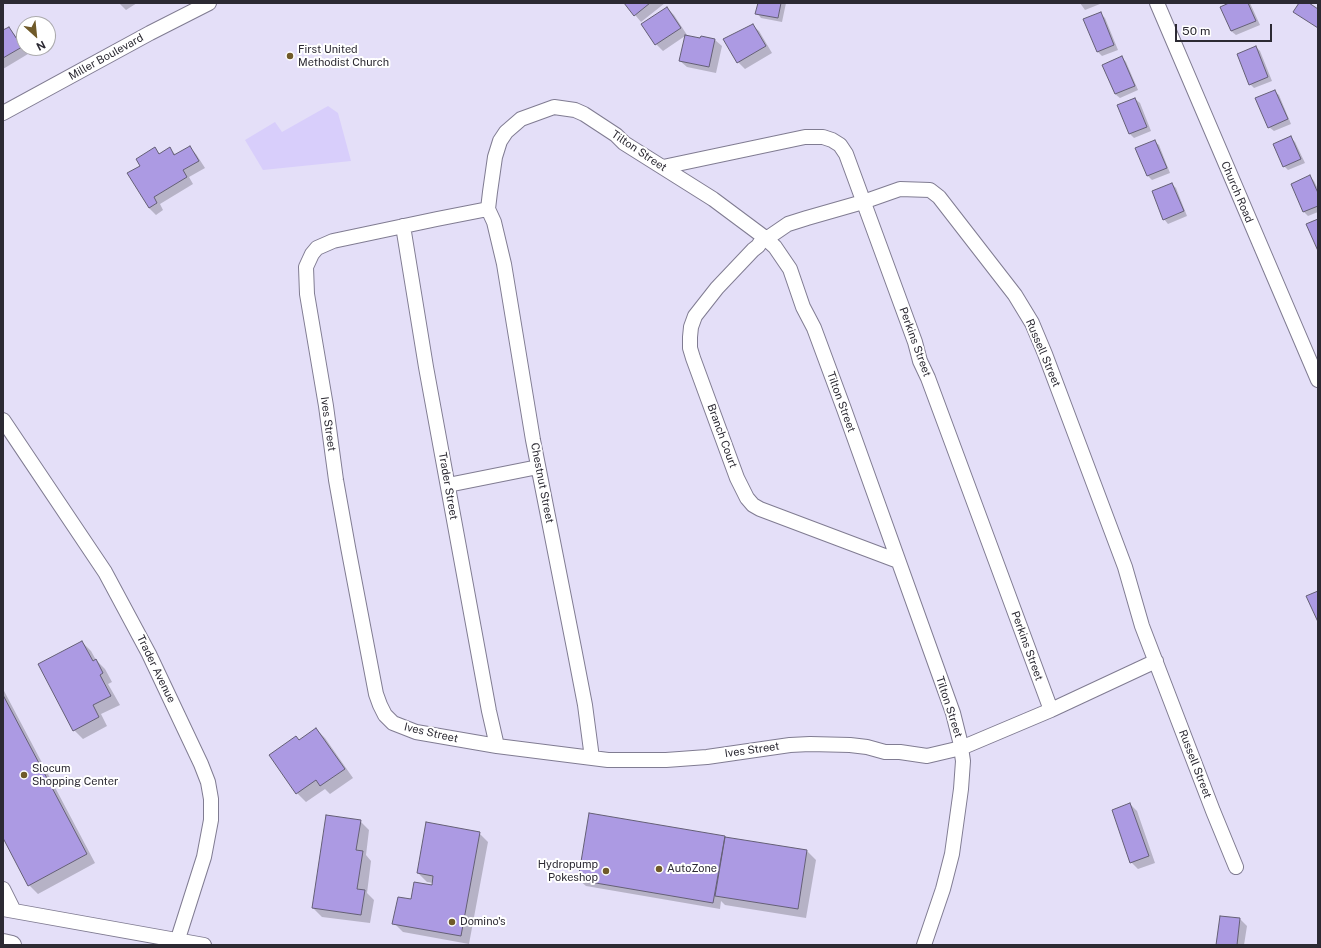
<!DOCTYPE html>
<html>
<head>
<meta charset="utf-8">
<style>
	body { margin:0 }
	#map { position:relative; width:1321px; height:948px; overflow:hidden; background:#e4dff8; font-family:"Public Sans",sans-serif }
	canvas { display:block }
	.frame { position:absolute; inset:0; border:4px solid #2c2a33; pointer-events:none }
	.north { position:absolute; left:16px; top:16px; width:40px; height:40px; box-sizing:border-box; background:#fff; border:1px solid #abaaad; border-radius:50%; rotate:153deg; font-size:11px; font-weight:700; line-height:16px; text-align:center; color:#2c2a33 }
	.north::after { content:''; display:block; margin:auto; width:14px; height:18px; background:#705a29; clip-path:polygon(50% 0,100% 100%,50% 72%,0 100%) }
	.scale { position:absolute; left:1175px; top:24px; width:97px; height:18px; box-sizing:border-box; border:2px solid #2c2a33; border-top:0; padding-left:5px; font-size:12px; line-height:14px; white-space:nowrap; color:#2c2a33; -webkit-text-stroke:3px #fff; paint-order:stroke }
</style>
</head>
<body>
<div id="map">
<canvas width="1321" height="948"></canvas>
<div class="frame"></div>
<div class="north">N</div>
<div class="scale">50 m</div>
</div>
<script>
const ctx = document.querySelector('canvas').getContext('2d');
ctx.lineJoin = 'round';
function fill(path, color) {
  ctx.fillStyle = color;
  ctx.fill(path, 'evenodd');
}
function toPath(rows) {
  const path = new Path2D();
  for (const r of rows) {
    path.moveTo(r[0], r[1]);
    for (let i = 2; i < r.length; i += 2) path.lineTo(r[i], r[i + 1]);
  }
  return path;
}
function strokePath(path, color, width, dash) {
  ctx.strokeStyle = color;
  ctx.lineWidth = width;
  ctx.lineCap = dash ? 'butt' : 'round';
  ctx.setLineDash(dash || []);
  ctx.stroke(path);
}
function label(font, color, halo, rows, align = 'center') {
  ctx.font = font + ' "Public Sans",sans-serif';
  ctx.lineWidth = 4;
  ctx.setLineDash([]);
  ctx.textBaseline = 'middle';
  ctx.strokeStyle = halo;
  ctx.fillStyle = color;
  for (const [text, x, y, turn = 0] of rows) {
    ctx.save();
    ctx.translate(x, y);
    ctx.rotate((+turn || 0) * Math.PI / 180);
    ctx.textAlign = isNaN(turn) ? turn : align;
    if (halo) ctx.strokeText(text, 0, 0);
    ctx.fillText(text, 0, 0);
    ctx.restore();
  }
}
fill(toPath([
	[328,106,338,113,351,161,263,170,245,140,275,122,282,132]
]), '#d8cefb');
fill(toPath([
	[119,3,137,3,126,10],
	[625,3,665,3,641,22],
	[759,3,786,3,782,22,761,18,757,13],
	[1080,3,1099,3,1100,4,1085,10],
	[1231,3,1250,3,1260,25,1236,35,1231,31,1221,7],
	[667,8,674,15,687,35,686,36,701,39,701,37,715,40,722,46,716,73,687,67,680,61,685,36,663,51,656,44,643,24],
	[1100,13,1105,18,1118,50,1102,56,1098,52,1085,20],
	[752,25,759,31,772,53,745,69,738,62],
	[9,28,15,35,28,54,3,69,3,31],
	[1256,47,1260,51,1272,81,1254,88,1250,84],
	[1122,57,1126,62,1138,90,1120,98,1115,94,1103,65],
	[1274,91,1279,95,1291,124,1274,131,1269,127],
	[1135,99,1140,103,1151,131,1134,138,1130,134],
	[1291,138,1295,142,1305,163,1288,170,1284,166],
	[1154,141,1159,145,1170,173,1152,180,1148,176,1136,149],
	[189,147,196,154,205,168,189,177,193,184,160,204,163,210,156,215,149,208,129,174,141,166,155,149,160,154,170,149,176,155],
	[1310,176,1314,181,1318,189,1318,212,1308,216,1304,212],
	[1172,184,1176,188,1187,216,1168,224,1164,219],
	[82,642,91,651,96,660,105,669,112,682,108,684,120,705,101,714,107,726,83,739,74,730],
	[3,689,95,863,38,894,29,885,3,837],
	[316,729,325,738,353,778,330,794,325,789,306,802,297,793,270,755,296,737,300,741],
	[1130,804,1137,811,1155,863,1138,869,1131,862],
	[360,821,369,830,366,855,371,861,367,893,374,900,370,923,322,917,313,908],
	[479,833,488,842,469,944,403,932,394,923,411,900,432,887,433,883,427,882,418,873],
	[724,837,725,838,807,851,816,860,806,918,725,905,721,901,720,909,586,886,579,880],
	[1240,919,1247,926,1244,945,1217,945]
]), '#0003');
const building = toPath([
	[624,3,650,3,634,16,624,3],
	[758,3,781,3,778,18,755,14,758,3],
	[1229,3,1248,3,1256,21,1231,31,1220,7,1229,3],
	[1299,3,1309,3,1318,9,1318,28,1293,12,1299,3],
	[667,7,681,28,655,45,641,24,667,7],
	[1101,12,1114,45,1097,52,1083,19,1101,12],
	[753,24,766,46,737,63,723,39,753,24],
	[9,27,22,47,3,58,3,30,9,27],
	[685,35,700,38,701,36,715,39,709,67,679,61,685,35],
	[1256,46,1268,77,1249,85,1237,54,1256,46],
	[1122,56,1135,86,1115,94,1102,65,1122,56],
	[1275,90,1288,119,1268,128,1255,98,1275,90],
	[1135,98,1147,127,1129,134,1117,105,1135,98],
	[1291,136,1301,159,1283,167,1273,144,1291,136],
	[1155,140,1167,168,1147,176,1135,148,1155,140],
	[190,146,199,161,183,170,187,177,154,197,157,203,149,208,127,173,140,166,136,159,155,147,159,154,170,147,174,155,190,146],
	[1310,175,1318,193,1318,206,1303,212,1291,184,1310,175],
	[1172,183,1184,211,1163,220,1152,191,1172,183],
	[1318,219,1318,251,1306,224,1318,219],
	[1318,591,1318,622,1306,596,1318,591],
	[82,641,93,661,96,659,103,673,100,675,111,696,93,705,99,717,73,731,38,664,82,641],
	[3,695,87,854,28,886,3,838,3,695],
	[316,728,345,769,320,786,316,780,296,794,269,755,296,736,299,740,316,728],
	[1130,803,1149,856,1130,863,1112,810,1130,803],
	[589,813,725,836,713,903,578,880,589,813],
	[326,815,361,820,356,850,363,851,357,889,365,890,361,915,312,908,326,815],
	[426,822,480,832,461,936,392,924,398,897,411,899,414,882,432,885,433,876,417,873,426,822],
	[725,837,807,850,798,909,715,896,725,837],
	[1220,916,1240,918,1237,945,1216,945,1220,916]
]);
fill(building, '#ac9ae3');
strokePath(building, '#645f75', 1);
const minor = toPath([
	[1157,3,1318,380],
	[3,113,150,33,209,3],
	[663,167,805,137,823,137,832,140,840,145,846,154,915,342,920,361,928,378,1051,710],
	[488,209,437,219,333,241,317,248,312,254,306,267,307,294,326,406,336,480,348,547,376,694,380,705,385,715,393,723,416,732,497,746,608,760,666,760,707,757,790,745,810,744,850,745,867,747,885,752,900,752,927,756,961,748,1051,710,1156,661],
	[403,226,426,367,489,711,497,746],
	[3,420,105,572,149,654,201,764,208,782,211,799,211,820,204,857,176,945],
	[448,485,538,467],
	[898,561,760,509,753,505,747,498,737,478,693,358,690,348,690,337,691,327,695,316,717,288,753,250,758,246,764,237,769,237,788,224,807,218,863,202,900,189,930,190,939,197,1015,295,1032,323,1045,354,1125,567,1142,626,1213,811,1236,867],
	[592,758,585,705,574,648,533,440,504,264,494,222,488,209,490,192,495,157,500,141,506,132,521,119,554,107,575,110,584,114,616,135,624,143,713,199,764,237,775,247,790,269,803,307,814,328,844,409,953,713,960,741,963,761,961,789,952,854,943,889,924,945],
	[3,889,14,911],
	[3,909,204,945]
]);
const major = toPath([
	[3,943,12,945]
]);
strokePath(minor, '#807c92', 16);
strokePath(major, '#807c92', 20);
strokePath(minor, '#fff', 14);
strokePath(major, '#fff', 18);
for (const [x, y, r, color] of [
	[290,56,4,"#705a29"],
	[24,775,4,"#705a29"],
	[659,869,4,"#705a29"],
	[606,871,4,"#705a29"],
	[452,922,4,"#705a29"]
]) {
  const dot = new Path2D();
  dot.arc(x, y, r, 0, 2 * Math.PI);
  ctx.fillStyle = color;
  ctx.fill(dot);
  strokePath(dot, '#fff', 1.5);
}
label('11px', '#2c2a33', '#fff', [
	["First United",298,50],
	["Methodist Church",298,63],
	["Slocum",32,769],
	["Shopping Center",32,782],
	["Hydropump",598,865,"right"],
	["Pokeshop",598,878,"right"],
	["AutoZone",667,869],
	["Domino's",460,922]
], 'left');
label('11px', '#2c2a33', '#fff', [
	["Miller Boulevard",106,57,-29],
	["Tilton Street",639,151,34],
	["Church Road",1237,192,67],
	["Perkins Street",915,342,70],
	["Russell Street",1043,353,67],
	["Tilton Street",841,402,70],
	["Ives Street",328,424,82],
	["Branch Court",722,436,70],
	["Chestnut Street",542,483,79],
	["Trader Street",448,486,80],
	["Perkins Street",1027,646,70],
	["Trader Avenue",156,669,64],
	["Tilton Street",949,707,72],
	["Ives Street",431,733,13],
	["Ives Street",752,750,-8],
	["Russell Street",1195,764,69]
]);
</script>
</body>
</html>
